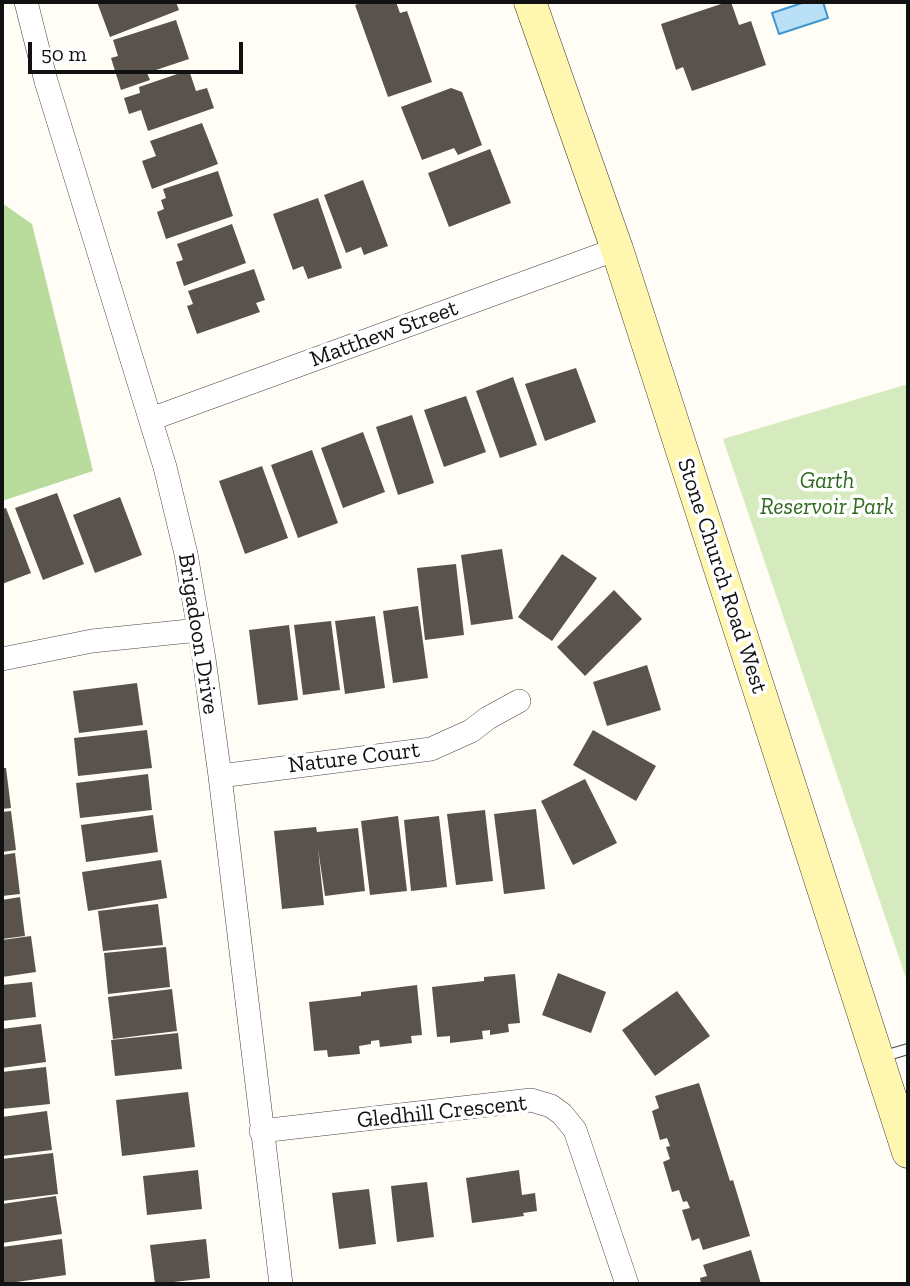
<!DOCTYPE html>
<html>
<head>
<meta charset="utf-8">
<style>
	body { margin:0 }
	#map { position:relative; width:910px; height:1286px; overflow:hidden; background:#fffdf5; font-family:"Zilla Slab",serif }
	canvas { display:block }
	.frame { position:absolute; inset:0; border:4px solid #111; pointer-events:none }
	.scale { position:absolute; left:28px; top:42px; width:215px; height:32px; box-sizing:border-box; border:4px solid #111; border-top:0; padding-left:9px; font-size:21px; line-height:24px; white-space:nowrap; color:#111; -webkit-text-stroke:5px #fff; paint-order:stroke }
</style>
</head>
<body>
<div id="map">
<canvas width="910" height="1286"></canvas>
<div class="frame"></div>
<div class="scale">50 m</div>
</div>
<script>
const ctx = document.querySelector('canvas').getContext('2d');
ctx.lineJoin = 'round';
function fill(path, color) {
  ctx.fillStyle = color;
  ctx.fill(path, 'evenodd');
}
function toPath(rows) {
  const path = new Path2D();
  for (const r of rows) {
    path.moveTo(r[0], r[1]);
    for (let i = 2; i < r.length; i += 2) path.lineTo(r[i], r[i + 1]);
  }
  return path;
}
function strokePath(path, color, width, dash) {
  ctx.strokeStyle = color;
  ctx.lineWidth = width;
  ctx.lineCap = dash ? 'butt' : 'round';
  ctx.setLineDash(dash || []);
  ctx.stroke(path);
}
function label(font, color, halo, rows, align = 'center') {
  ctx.font = font + ' "Zilla Slab",serif';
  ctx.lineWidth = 7;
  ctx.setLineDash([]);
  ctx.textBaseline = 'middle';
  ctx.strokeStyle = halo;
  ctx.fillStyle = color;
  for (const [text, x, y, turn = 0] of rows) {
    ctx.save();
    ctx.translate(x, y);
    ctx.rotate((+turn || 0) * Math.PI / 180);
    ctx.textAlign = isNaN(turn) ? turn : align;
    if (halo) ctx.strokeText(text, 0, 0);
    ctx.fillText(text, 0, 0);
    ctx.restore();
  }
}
fill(toPath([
	[908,384,908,984,723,439]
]), '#d5ebbd');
fill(toPath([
	[2,203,32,224,93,471,2,501]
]), '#b9dc9c');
const water = toPath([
	[805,2,823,2,828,18,779,34,772,13,805,2]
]);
fill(water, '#b9e0f7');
strokePath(water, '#3f96cf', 2);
fill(toPath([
	[97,2,176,2,179,10,110,37],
	[364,2,396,2,400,13,407,11,432,82,388,97,355,5],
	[727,2,731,2,739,25,751,21,766,65,692,91,683,67,676,70,661,24],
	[176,20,189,59,147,73,150,80,121,90,111,58,118,56,113,40],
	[189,70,196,91,207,88,214,108,148,131,141,110,129,114,124,98,140,93,139,87],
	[451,88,462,92,482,145,458,155,454,148,422,160,401,107],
	[202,123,218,164,152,189,142,161,156,156,150,141],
	[490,149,511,203,449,227,428,173],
	[218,171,233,216,166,239,157,212,164,209,161,200,166,198,163,189],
	[363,180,388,246,364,255,361,247,346,253,324,195],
	[318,198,342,268,308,279,303,266,293,270,273,214],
	[232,224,246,263,184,286,176,262,183,260,177,244],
	[254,269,265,300,256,303,260,312,197,334,187,306,193,304,188,291],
	[576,368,596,422,545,441,525,384],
	[513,377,537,445,500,458,476,391],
	[466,396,486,452,444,467,424,410],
	[412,415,434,483,398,495,376,427],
	[363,432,385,492,343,508,321,448],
	[312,450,338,523,298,538,271,465],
	[262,466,288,538,245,554,219,481],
	[57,493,84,564,43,580,15,508],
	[120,497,142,555,95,573,73,515],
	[6,508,31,573,2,584,2,509],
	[502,549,513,619,471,625,461,555],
	[562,554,597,578,552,641,518,617],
	[456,564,464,635,425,640,417,568],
	[614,590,642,619,585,676,557,647],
	[418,606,428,678,393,683,383,611],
	[375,616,385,688,345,694,335,621],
	[331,621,340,690,303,695,294,625],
	[289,625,298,700,258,705,249,630],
	[647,665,661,710,607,726,593,682],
	[137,683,143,725,79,733,73,691],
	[147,730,152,768,78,776,74,738],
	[593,730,656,766,636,801,573,765],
	[2,768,6,768,11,808,2,809],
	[148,774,152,810,80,818,76,783],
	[585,779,617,843,573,865,541,801],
	[536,809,545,889,504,894,494,814],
	[485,810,493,881,456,885,447,814],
	[11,811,16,850,2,852,2,812],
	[153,815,158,852,86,862,81,825],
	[398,816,407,891,370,895,361,821],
	[439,816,447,887,411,891,404,820],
	[316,827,317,832,358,828,365,891,325,896,318,849,324,905,282,909,274,831],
	[15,853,20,894,2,896,2,855],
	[161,860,167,898,88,911,82,872],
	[20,897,25,936,2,939,2,900],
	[158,904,163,945,103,951,98,911],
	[31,936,36,972,2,977,2,940],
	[166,947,170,987,108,994,104,953],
	[558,973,606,992,591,1033,542,1015],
	[515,974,520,1023,508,1024,509,1032,490,1035,490,1030,482,1031,483,1039,450,1043,450,1036,437,1037,432,987,484,981,484,977],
	[32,982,36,1017,2,1021,2,985],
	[417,985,422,1035,411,1036,412,1043,380,1047,379,1040,371,1041,371,1044,359,1046,360,1054,328,1057,327,1050,314,1051,309,1002,361,996,361,992],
	[172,989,177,1031,113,1039,108,997],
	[677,991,710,1036,655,1076,622,1030],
	[41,1024,46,1062,2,1068,2,1029],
	[178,1033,182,1069,115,1076,111,1040],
	[46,1067,50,1104,2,1109,2,1072],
	[699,1083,730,1181,733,1180,750,1236,703,1250,699,1238,692,1241,682,1210,690,1208,687,1201,683,1202,679,1190,672,1192,663,1162,670,1159,666,1147,670,1146,667,1138,660,1140,652,1111,659,1108,655,1096],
	[188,1092,195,1147,122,1156,116,1100],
	[47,1111,52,1150,2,1156,2,1117],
	[53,1153,58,1194,2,1201,2,1159],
	[198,1170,202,1209,147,1215,143,1176],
	[519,1170,522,1195,535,1193,537,1211,523,1213,524,1216,472,1223,466,1178],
	[427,1182,434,1237,397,1242,391,1186],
	[369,1189,376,1244,339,1249,332,1193],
	[56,1196,62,1234,2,1243,2,1204],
	[62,1239,66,1275,2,1284,2,1247],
	[206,1239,210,1278,155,1284,150,1245],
	[751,1250,761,1284,701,1284,700,1278,707,1276,703,1265]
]), '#5a524d');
const service = toPath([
	[881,1057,908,1049]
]);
const minor = toPath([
	[26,2,46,81,165,467,186,554,204,659,220,776,281,1284],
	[151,419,617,249],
	[2,659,92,641,199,630],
	[220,776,431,749,471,731,488,718,519,701],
	[261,1131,531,1100,551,1106,562,1114,575,1130,627,1284]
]);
const secondary = toPath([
	[530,2,617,249,908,1152]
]);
strokePath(service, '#444', 12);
strokePath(minor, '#444', 24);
strokePath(secondary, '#333', 33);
strokePath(service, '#fff', 10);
strokePath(minor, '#fff', 23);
strokePath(secondary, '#fff6b0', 32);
label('23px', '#111', '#fff', [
	["Matthew Street",384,334,-20],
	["Stone Church Road West",722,576,72],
	["Brigadoon Drive",198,634,81],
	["Nature Court",354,758,-7],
	["Gledhill Crescent",442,1112,-6]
]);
label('italic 23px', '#2f6b1f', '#fff', [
	["Garth",827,481],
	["Reservoir Park",827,507]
]);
</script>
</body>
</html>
